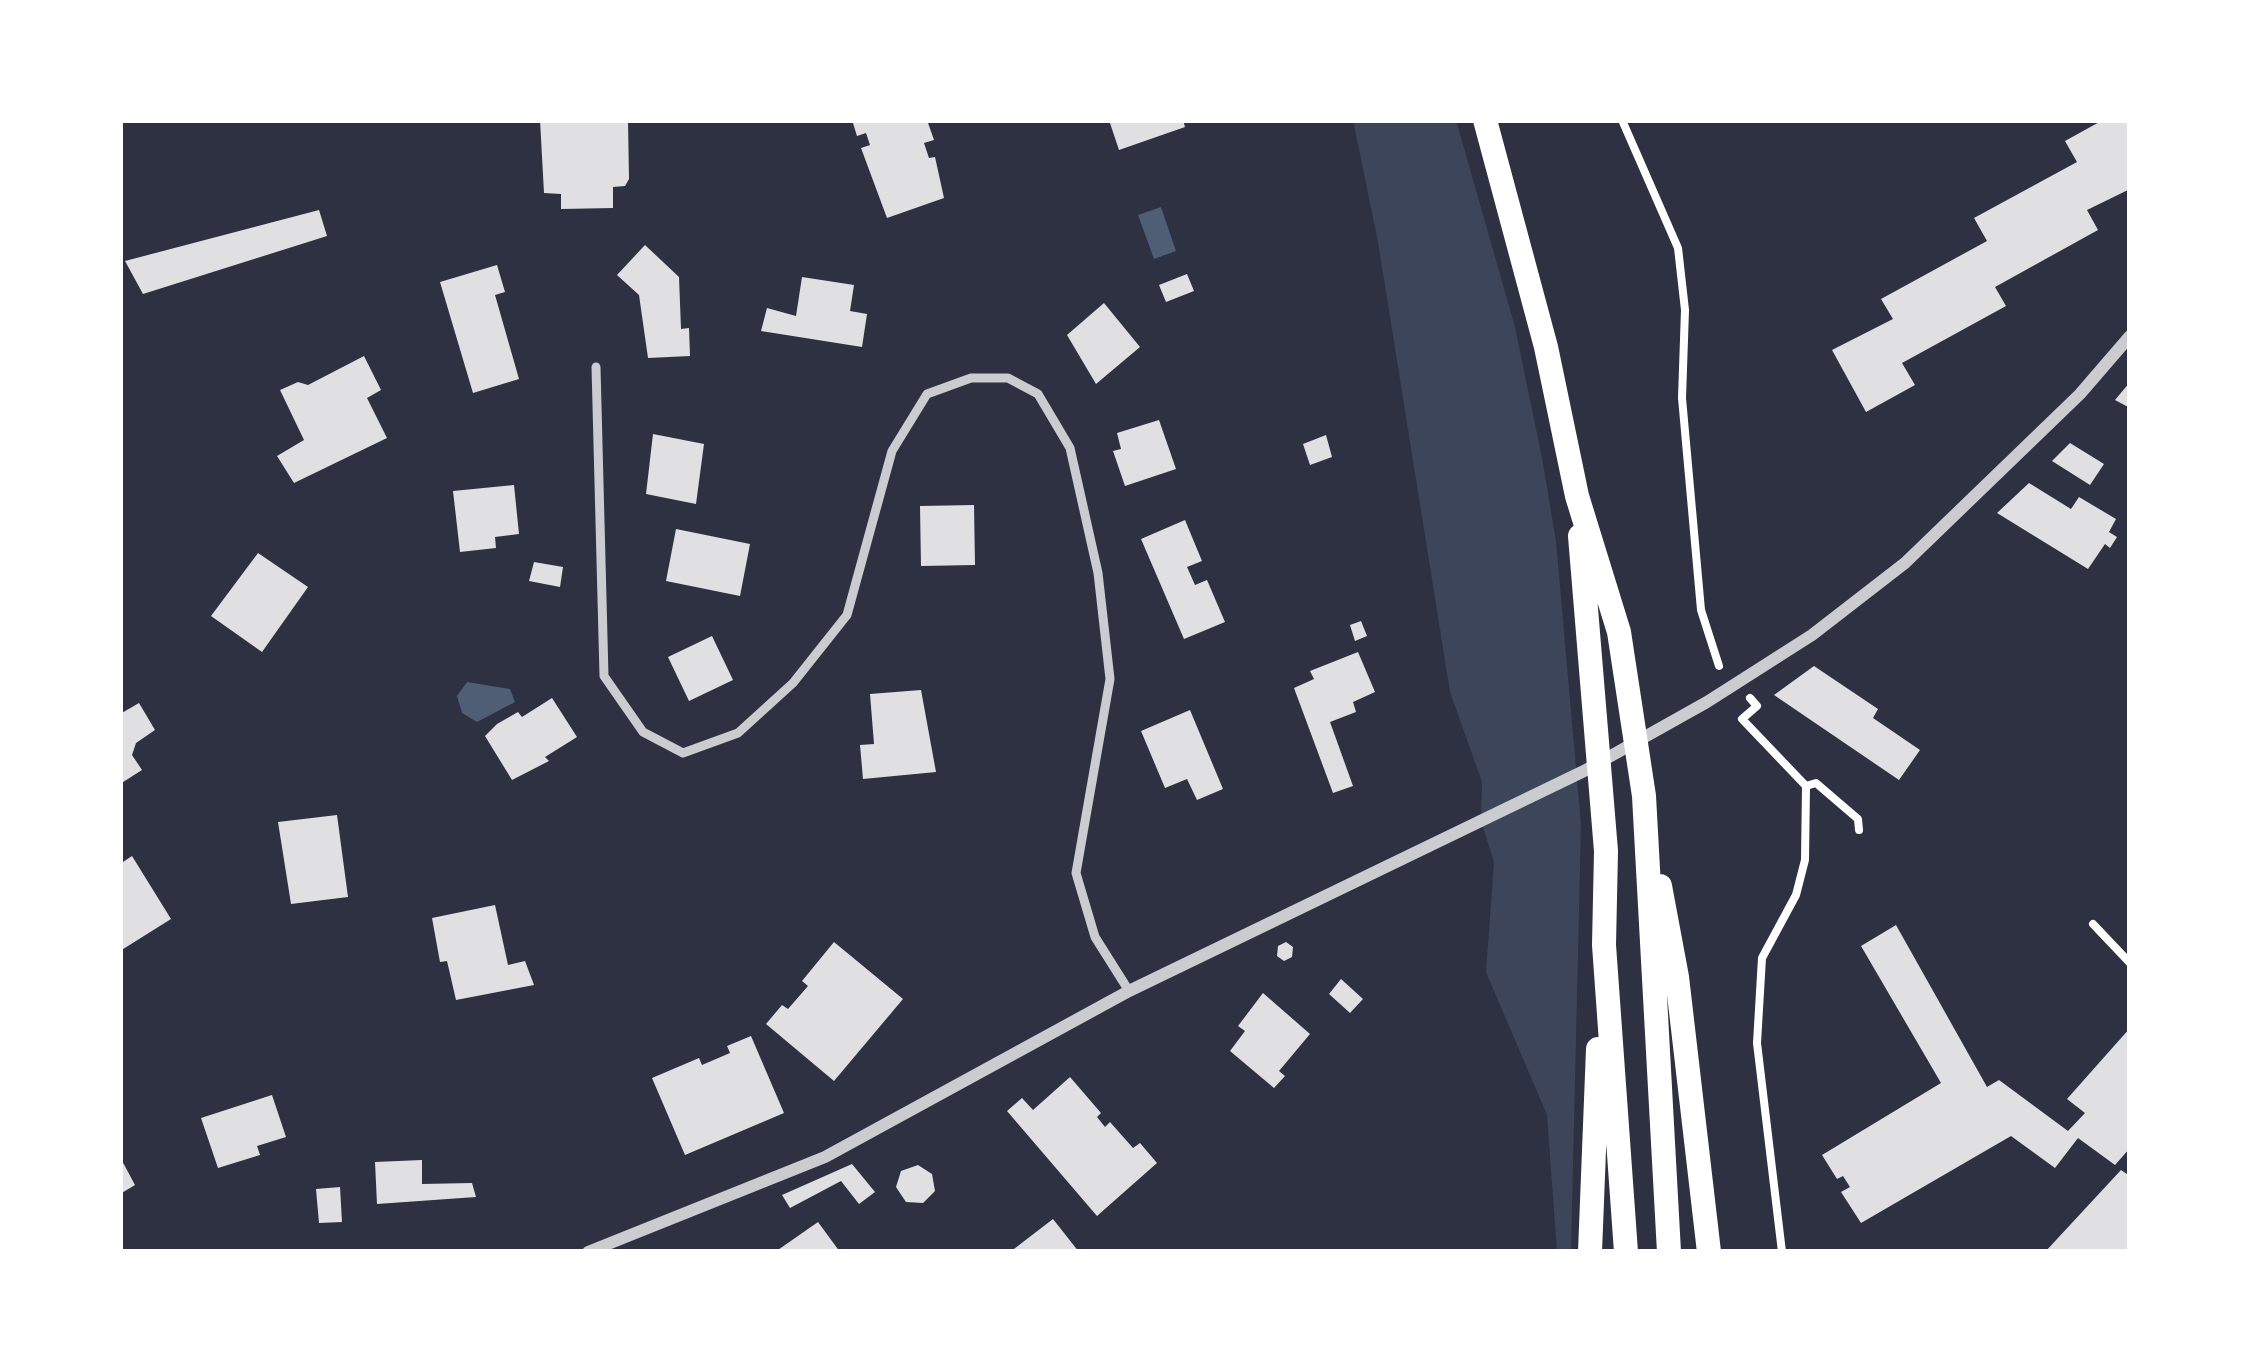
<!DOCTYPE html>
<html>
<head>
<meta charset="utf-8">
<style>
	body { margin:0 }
	#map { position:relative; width:2250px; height:1372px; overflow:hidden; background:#2d3142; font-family:Barlow,sans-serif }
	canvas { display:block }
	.frame { position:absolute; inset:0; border:123px solid #fff; pointer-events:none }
</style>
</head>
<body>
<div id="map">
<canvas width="2250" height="1372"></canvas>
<div class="frame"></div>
</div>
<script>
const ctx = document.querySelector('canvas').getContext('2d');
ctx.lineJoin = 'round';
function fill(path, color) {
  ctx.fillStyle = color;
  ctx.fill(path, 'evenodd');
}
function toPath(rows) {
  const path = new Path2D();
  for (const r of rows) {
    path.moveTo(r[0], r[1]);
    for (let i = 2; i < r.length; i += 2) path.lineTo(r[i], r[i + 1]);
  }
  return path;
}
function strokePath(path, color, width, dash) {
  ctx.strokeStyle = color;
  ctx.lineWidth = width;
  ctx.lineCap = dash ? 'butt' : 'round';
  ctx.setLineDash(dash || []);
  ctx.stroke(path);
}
fill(toPath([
	[1353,120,1456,120,1515,327,1543,463,1556,541,1581,825,1571,1252,1557,1252,1547,1115,1486,972,1494,862,1481,821,1482,782,1450,692,1378,242]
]), '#3c4559');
fill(toPath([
	[1161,207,1176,251,1154,259,1138,215],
	[467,682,510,689,515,702,477,722,462,713,457,696]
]), '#4f5d75');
fill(toPath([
	[540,120,628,120,629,179,625,186,613,187,613,208,561,209,561,194,544,193],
	[852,120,927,120,934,140,924,143,929,158,935,157,944,198,887,218,861,148,870,145,866,133,857,136],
	[1109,120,1183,120,1185,127,1119,150],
	[2103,120,2130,120,2130,189,2087,210,2098,230,1995,287,2006,306,1902,363,1915,385,1866,412,1832,350,1893,319,1881,299,1987,241,1974,218,2077,162,2065,141],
	[319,210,327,236,143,294,125,261],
	[645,245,679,277,681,329,689,328,690,356,648,358,639,295,617,275],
	[497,265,505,292,495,295,519,379,473,393,440,282],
	[1187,274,1194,291,1166,302,1159,285],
	[802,277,854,285,850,311,867,314,862,347,761,331,767,308,796,316],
	[1104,303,1140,347,1096,384,1067,335],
	[364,356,381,390,367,398,387,438,294,483,277,456,304,440,280,390,298,382,308,385],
	[2130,382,2130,408,2115,400],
	[1159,420,1176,469,1125,486,1113,451,1121,449,1117,433],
	[653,434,704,444,696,504,646,494],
	[1326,435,1332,457,1310,465,1303,444],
	[2070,443,2104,464,2090,485,2052,461],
	[2029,483,2071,509,2079,497,2116,519,2109,532,2117,537,2110,548,2105,544,2088,569,1997,513],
	[514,485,519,534,495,537,496,548,460,552,453,491],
	[974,505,975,565,921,566,920,506],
	[1185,520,1202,561,1187,567,1195,585,1207,580,1225,622,1184,639,1141,539],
	[676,529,750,544,740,596,666,581],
	[258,553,308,587,262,652,211,616],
	[534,562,563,567,560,587,529,581],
	[1361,621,1367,636,1355,641,1350,625],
	[712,636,733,680,689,701,668,657],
	[1358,652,1375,692,1353,702,1356,712,1330,722,1353,786,1333,793,1294,688,1314,679,1310,671],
	[1814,666,1878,709,1873,718,1920,750,1899,780,1774,695],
	[921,690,936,772,863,779,860,745,874,744,870,694],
	[552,698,577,737,545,757,549,761,512,780,485,736,497,724,518,712,522,717],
	[139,703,155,730,136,743,132,755,142,770,120,784,120,714],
	[1190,710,1223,789,1197,800,1187,779,1165,788,1141,731],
	[337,815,348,897,291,904,278,822],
	[132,856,171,919,120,951,120,864],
	[495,905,508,965,525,961,534,985,456,1000,447,961,440,962,432,918],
	[1896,925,1987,1087,1999,1080,2068,1131,2085,1113,2067,1099,2130,1028,2130,1148,2115,1165,2078,1138,2055,1168,2011,1136,1861,1223,1841,1192,1850,1187,1843,1176,1837,1179,1822,1155,1941,1083,1861,946],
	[834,942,903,999,834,1081,766,1024,782,1005,788,1009,808,986,802,981],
	[1286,942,1293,947,1292,957,1284,961,1277,956,1278,946],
	[1341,979,1363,999,1350,1013,1329,994],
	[1263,993,1310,1034,1279,1071,1285,1076,1274,1088,1230,1051,1245,1031,1238,1026],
	[751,1036,784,1113,685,1155,652,1078,699,1058,702,1065,730,1053,727,1046],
	[1070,1077,1101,1113,1097,1117,1105,1127,1110,1122,1133,1148,1140,1143,1157,1163,1097,1216,1007,1111,1022,1098,1033,1110],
	[272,1095,286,1137,257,1146,260,1155,218,1168,201,1118],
	[120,1157,135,1185,120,1194],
	[422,1160,422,1184,472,1183,476,1197,377,1204,375,1162],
	[852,1164,875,1192,859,1204,841,1181,790,1208,782,1195],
	[918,1165,932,1174,935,1191,923,1203,906,1202,896,1187,901,1171],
	[2121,1170,2130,1176,2130,1252,2045,1252],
	[340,1187,342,1222,319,1223,316,1189],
	[1053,1219,1079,1252,1010,1252],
	[818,1222,840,1252,775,1252]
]), '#e0e0e3');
strokePath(toPath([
	[1622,120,1678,248,1685,310,1682,398,1701,610,1719,666],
	[1750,698,1757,706,1742,719,1806,786,1805,860,1796,895,1762,958,1757,1043,1782,1252],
	[1806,786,1816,783,1858,819,1859,830],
	[2093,924,2130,963]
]), '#fff', 8);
strokePath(toPath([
	[596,367,604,676,643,732,683,753,738,733,793,683,847,615,892,451,927,394,971,378,1008,378,1038,394,1070,448,1098,573,1110,679,1076,873,1095,937,1129,991]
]), '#caccd0', 9);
strokePath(toPath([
	[588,1252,825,1157,1129,991,1584,771,1707,702,1812,635,1905,563,2080,394,2130,336]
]), '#caccd0', 12);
strokePath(toPath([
	[1485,120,1546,347,1577,496,1619,632,1644,796,1669,1252],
	[1580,536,1606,851,1604,945,1626,1252],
	[1660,886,1677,977,1709,1252],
	[1590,1252,1598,1049]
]), '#fff', 24);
</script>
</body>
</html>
